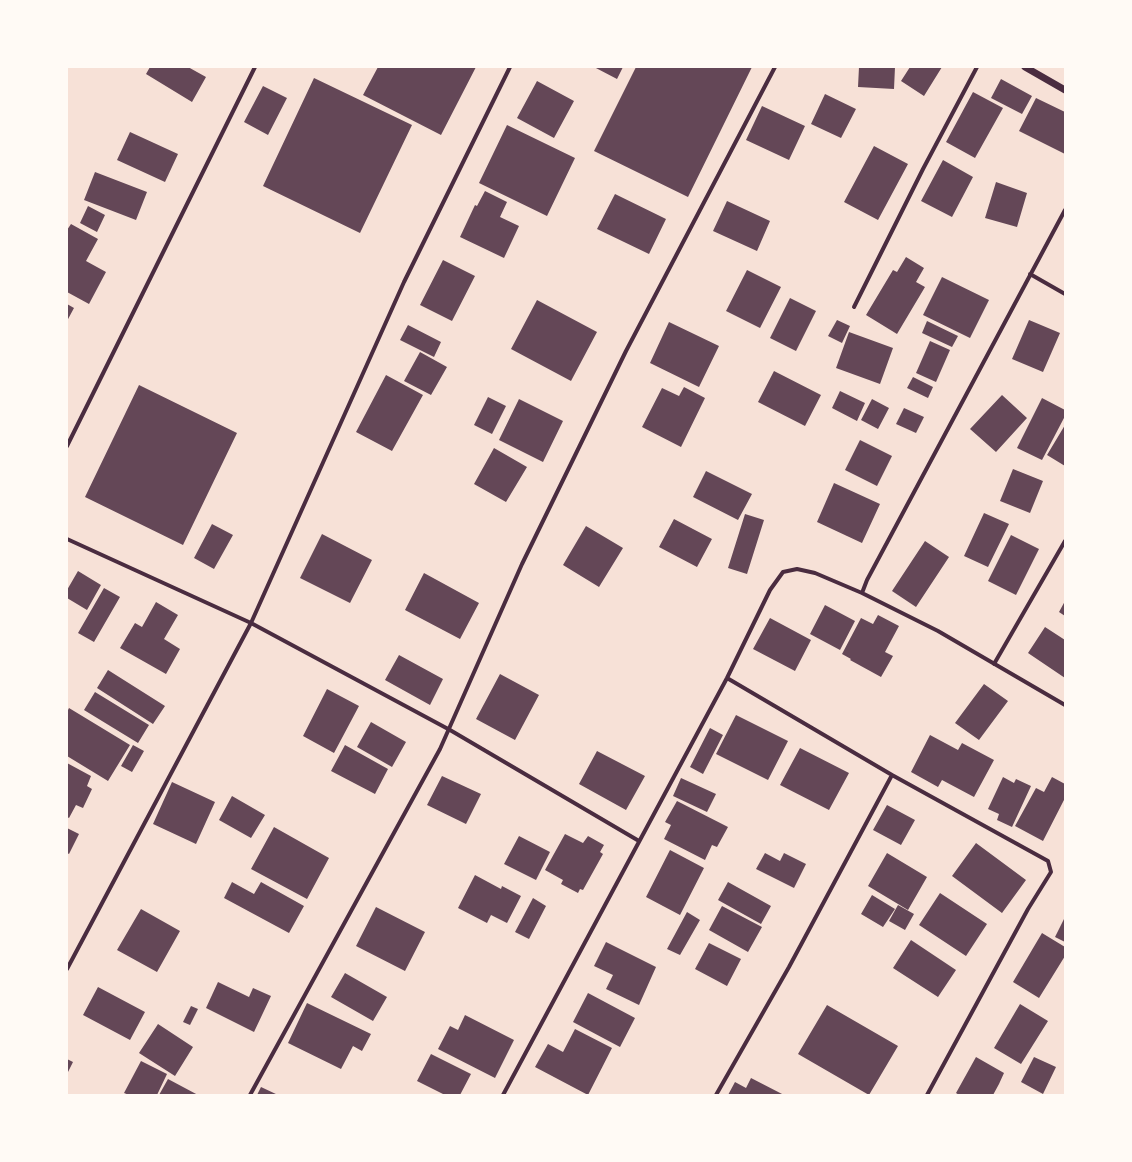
<!DOCTYPE html>
<html>
<head>
<meta charset="utf-8">
<style>
	body { margin:0 }
	#map { position:relative; width:1132px; height:1162px; overflow:hidden; background:#f7e1d7; font-family:Overpass,sans-serif }
	canvas { display:block }
	.frame { position:absolute; inset:0; border:68px solid #fffaf5; pointer-events:none }
</style>
</head>
<body>
<div id="map">
<canvas width="1132" height="1162"></canvas>
<div class="frame"></div>
</div>
<script>
const ctx = document.querySelector('canvas').getContext('2d');
ctx.lineJoin = 'round';
function fill(path, color) {
  ctx.fillStyle = color;
  ctx.fill(path, 'evenodd');
}
function toPath(rows) {
  const path = new Path2D();
  for (const r of rows) {
    path.moveTo(r[0], r[1]);
    for (let i = 2; i < r.length; i += 2) path.lineTo(r[i], r[i + 1]);
  }
  return path;
}
function strokePath(path, color, width, dash) {
  ctx.strokeStyle = color;
  ctx.lineWidth = width;
  ctx.lineCap = dash ? 'butt' : 'round';
  ctx.setLineDash(dash || []);
  ctx.stroke(path);
}
fill(toPath([
	[150,67,188,67,206,77,192,102,146,74],
	[378,67,476,67,441,135,363,95],
	[594,67,623,67,617,79],
	[636,67,752,67,688,197,594,151],
	[859,67,895,67,894,89,858,87],
	[910,67,942,67,924,96,901,81],
	[314,78,412,125,360,233,263,186],
	[1001,79,1032,96,1022,114,991,98],
	[537,81,574,101,554,138,517,118],
	[263,86,287,98,268,135,244,122],
	[973,92,1003,108,975,158,946,142],
	[825,94,856,109,841,138,811,124],
	[1036,98,1065,112,1065,154,1019,131],
	[762,106,805,126,789,160,746,140],
	[507,125,575,158,547,216,479,183],
	[130,132,178,154,165,182,117,160],
	[874,146,908,164,878,220,844,202],
	[943,160,973,177,952,217,921,201],
	[95,172,147,192,136,220,84,200],
	[996,182,1027,193,1017,227,985,218],
	[485,191,507,202,500,217,519,226,504,258,460,237,475,205,477,206],
	[615,194,666,219,649,254,597,229],
	[727,201,770,221,757,251,713,231],
	[88,206,105,215,97,232,80,223],
	[71,224,98,239,86,261,106,272,89,304,67,292,67,230],
	[906,257,924,268,916,282,925,287,897,334,866,315,893,270,897,272],
	[443,260,475,276,452,321,420,305],
	[747,270,781,287,760,328,726,311],
	[942,277,989,300,970,338,923,315],
	[790,298,816,311,796,351,770,338],
	[537,300,597,332,571,381,511,349],
	[67,304,74,308,67,321],
	[837,320,850,326,842,343,828,336],
	[1029,320,1060,333,1043,372,1012,359],
	[927,321,958,336,952,347,922,333],
	[669,322,719,346,699,387,650,363],
	[408,325,441,342,434,357,400,340],
	[849,332,893,348,880,384,836,368],
	[930,341,950,350,936,382,916,373],
	[420,352,447,367,431,395,404,381],
	[774,371,821,395,805,426,758,402],
	[386,375,423,395,392,451,356,432],
	[913,377,933,387,928,398,907,388],
	[139,385,237,433,183,545,85,497],
	[684,387,705,398,681,447,642,427,662,388,679,396],
	[840,391,865,403,857,421,832,408],
	[1002,395,1027,418,996,452,970,429],
	[488,397,506,406,492,434,474,425],
	[1042,398,1065,410,1065,416,1042,460,1017,448],
	[519,399,563,421,543,462,499,440],
	[872,399,889,408,878,429,861,420],
	[904,408,924,417,916,433,896,424],
	[1065,425,1065,466,1047,455],
	[860,440,892,456,877,486,845,470],
	[494,448,527,467,506,502,474,484],
	[1013,469,1043,481,1030,513,1000,501],
	[706,471,752,494,738,520,693,497],
	[834,483,880,504,862,543,817,522],
	[984,513,1009,524,988,567,964,556],
	[745,514,764,520,747,574,728,568],
	[674,519,712,539,697,567,659,547],
	[212,524,233,535,214,569,194,558],
	[586,526,623,548,599,587,563,565],
	[322,534,372,560,350,603,300,578],
	[1011,535,1039,549,1016,595,988,581],
	[925,541,949,557,916,607,892,591],
	[78,571,101,585,87,610,67,598,67,590],
	[424,573,479,603,460,639,405,610],
	[104,588,120,597,94,642,78,633],
	[1065,601,1065,616,1059,612],
	[156,602,178,615,164,639,180,649,166,674,120,648,135,623,142,627],
	[825,605,855,621,840,650,810,634],
	[878,615,899,626,885,652,893,656,881,677,850,660,851,659,842,654,861,618,873,624],
	[770,618,811,640,795,671,753,649],
	[1045,627,1065,640,1065,678,1028,653],
	[399,655,443,679,430,705,385,680],
	[108,670,165,706,153,724,97,688],
	[500,674,539,695,515,740,476,719],
	[984,684,1008,701,979,740,955,723],
	[327,689,359,706,334,753,303,736],
	[95,692,149,725,138,743,84,710],
	[69,708,130,745,108,781,67,756,67,712],
	[736,715,788,741,768,780,716,754],
	[371,722,406,742,392,767,357,747],
	[710,728,723,735,703,774,690,767],
	[930,735,958,750,962,743,994,760,974,797,942,780,938,787,911,772],
	[133,745,144,751,132,772,121,766],
	[345,745,388,769,375,794,331,771],
	[800,748,849,773,829,810,780,785],
	[597,751,645,776,626,810,579,784],
	[67,763,91,776,87,786,92,789,83,808,76,805,69,818,67,817],
	[442,776,481,794,466,824,427,805],
	[1003,777,1014,783,1016,779,1031,786,1012,827,997,820,999,814,988,809],
	[1052,777,1065,784,1065,798,1043,841,1015,826,1036,788,1044,792],
	[681,778,716,794,707,812,673,796],
	[172,782,215,802,196,844,153,824],
	[232,796,265,815,251,838,219,820],
	[677,801,728,827,717,847,712,845,705,860,664,839,671,825,665,822],
	[887,805,915,820,901,845,873,830],
	[274,827,329,858,307,899,251,869],
	[67,828,79,834,69,854,67,853],
	[565,834,583,843,588,836,604,845,600,852,603,854,583,890,580,889,578,893,561,884,563,880,545,870],
	[519,836,550,852,536,880,504,864],
	[976,843,1026,880,1002,913,952,876],
	[670,850,704,868,680,915,646,897],
	[765,853,780,861,784,853,806,864,794,888,756,869],
	[887,853,927,877,908,910,868,886],
	[475,875,501,889,502,886,521,896,507,923,491,915,487,923,458,908],
	[232,882,254,894,261,882,304,906,289,933,224,898],
	[728,882,771,906,761,924,718,900],
	[940,893,987,924,966,956,919,925],
	[872,895,895,909,883,927,861,914],
	[533,898,546,906,529,939,515,932],
	[898,905,914,914,905,930,889,921],
	[722,906,762,927,748,952,709,930],
	[376,907,425,932,405,971,356,946],
	[141,909,180,931,157,972,117,950],
	[687,912,700,920,680,955,667,949],
	[1065,917,1065,942,1055,937],
	[1042,933,1065,947,1065,956,1039,998,1013,982],
	[911,940,956,970,938,997,893,968],
	[606,942,656,967,639,1005,606,989,613,975,594,966],
	[709,943,741,959,727,986,695,969],
	[345,973,387,997,373,1021,331,997],
	[218,982,249,997,253,988,271,996,254,1032,206,1008],
	[98,987,145,1012,130,1040,83,1015],
	[588,993,635,1018,620,1047,573,1022],
	[307,1003,371,1034,362,1051,353,1046,341,1069,288,1043],
	[1020,1004,1048,1021,1021,1064,994,1048],
	[827,1005,898,1046,869,1095,798,1054],
	[191,1006,198,1009,190,1025,183,1022],
	[465,1015,514,1040,495,1078,438,1049,450,1026,458,1030],
	[158,1024,193,1047,175,1076,139,1053],
	[575,1029,612,1048,588,1095,535,1067,548,1044,563,1052],
	[431,1054,471,1074,460,1095,445,1095,417,1081],
	[976,1057,1004,1073,999,1084,993,1095,959,1095,956,1093],
	[1034,1057,1056,1067,1043,1094,1021,1082],
	[67,1059,73,1062,67,1074],
	[141,1061,167,1074,157,1095,129,1095,124,1093],
	[751,1078,784,1095,728,1095,735,1082,746,1088],
	[168,1079,198,1095,159,1095],
	[261,1087,278,1095,257,1095]
]), '#644757');
strokePath(toPath([
	[1030,274,1065,294],
	[854,307,923,169,977,67],
	[67,446,255,67],
	[67,539,251,623,450,730,639,841],
	[862,593,938,631,1065,705],
	[994,664,1065,541],
	[727,678,892,775,1048,861,1051,872,1028,909,927,1095],
	[67,969,251,623,404,282,510,67],
	[250,1095,440,749,522,564,626,351,775,67],
	[503,1095,727,678,770,590,783,572,797,569,815,573,862,593,867,580,1065,210],
	[716,1095,789,967,892,775]
]), '#4a2c40', 4);
strokePath(toPath([
	[1025,67,1065,90]
]), '#4a2c40', 7);
</script>
</body>
</html>
